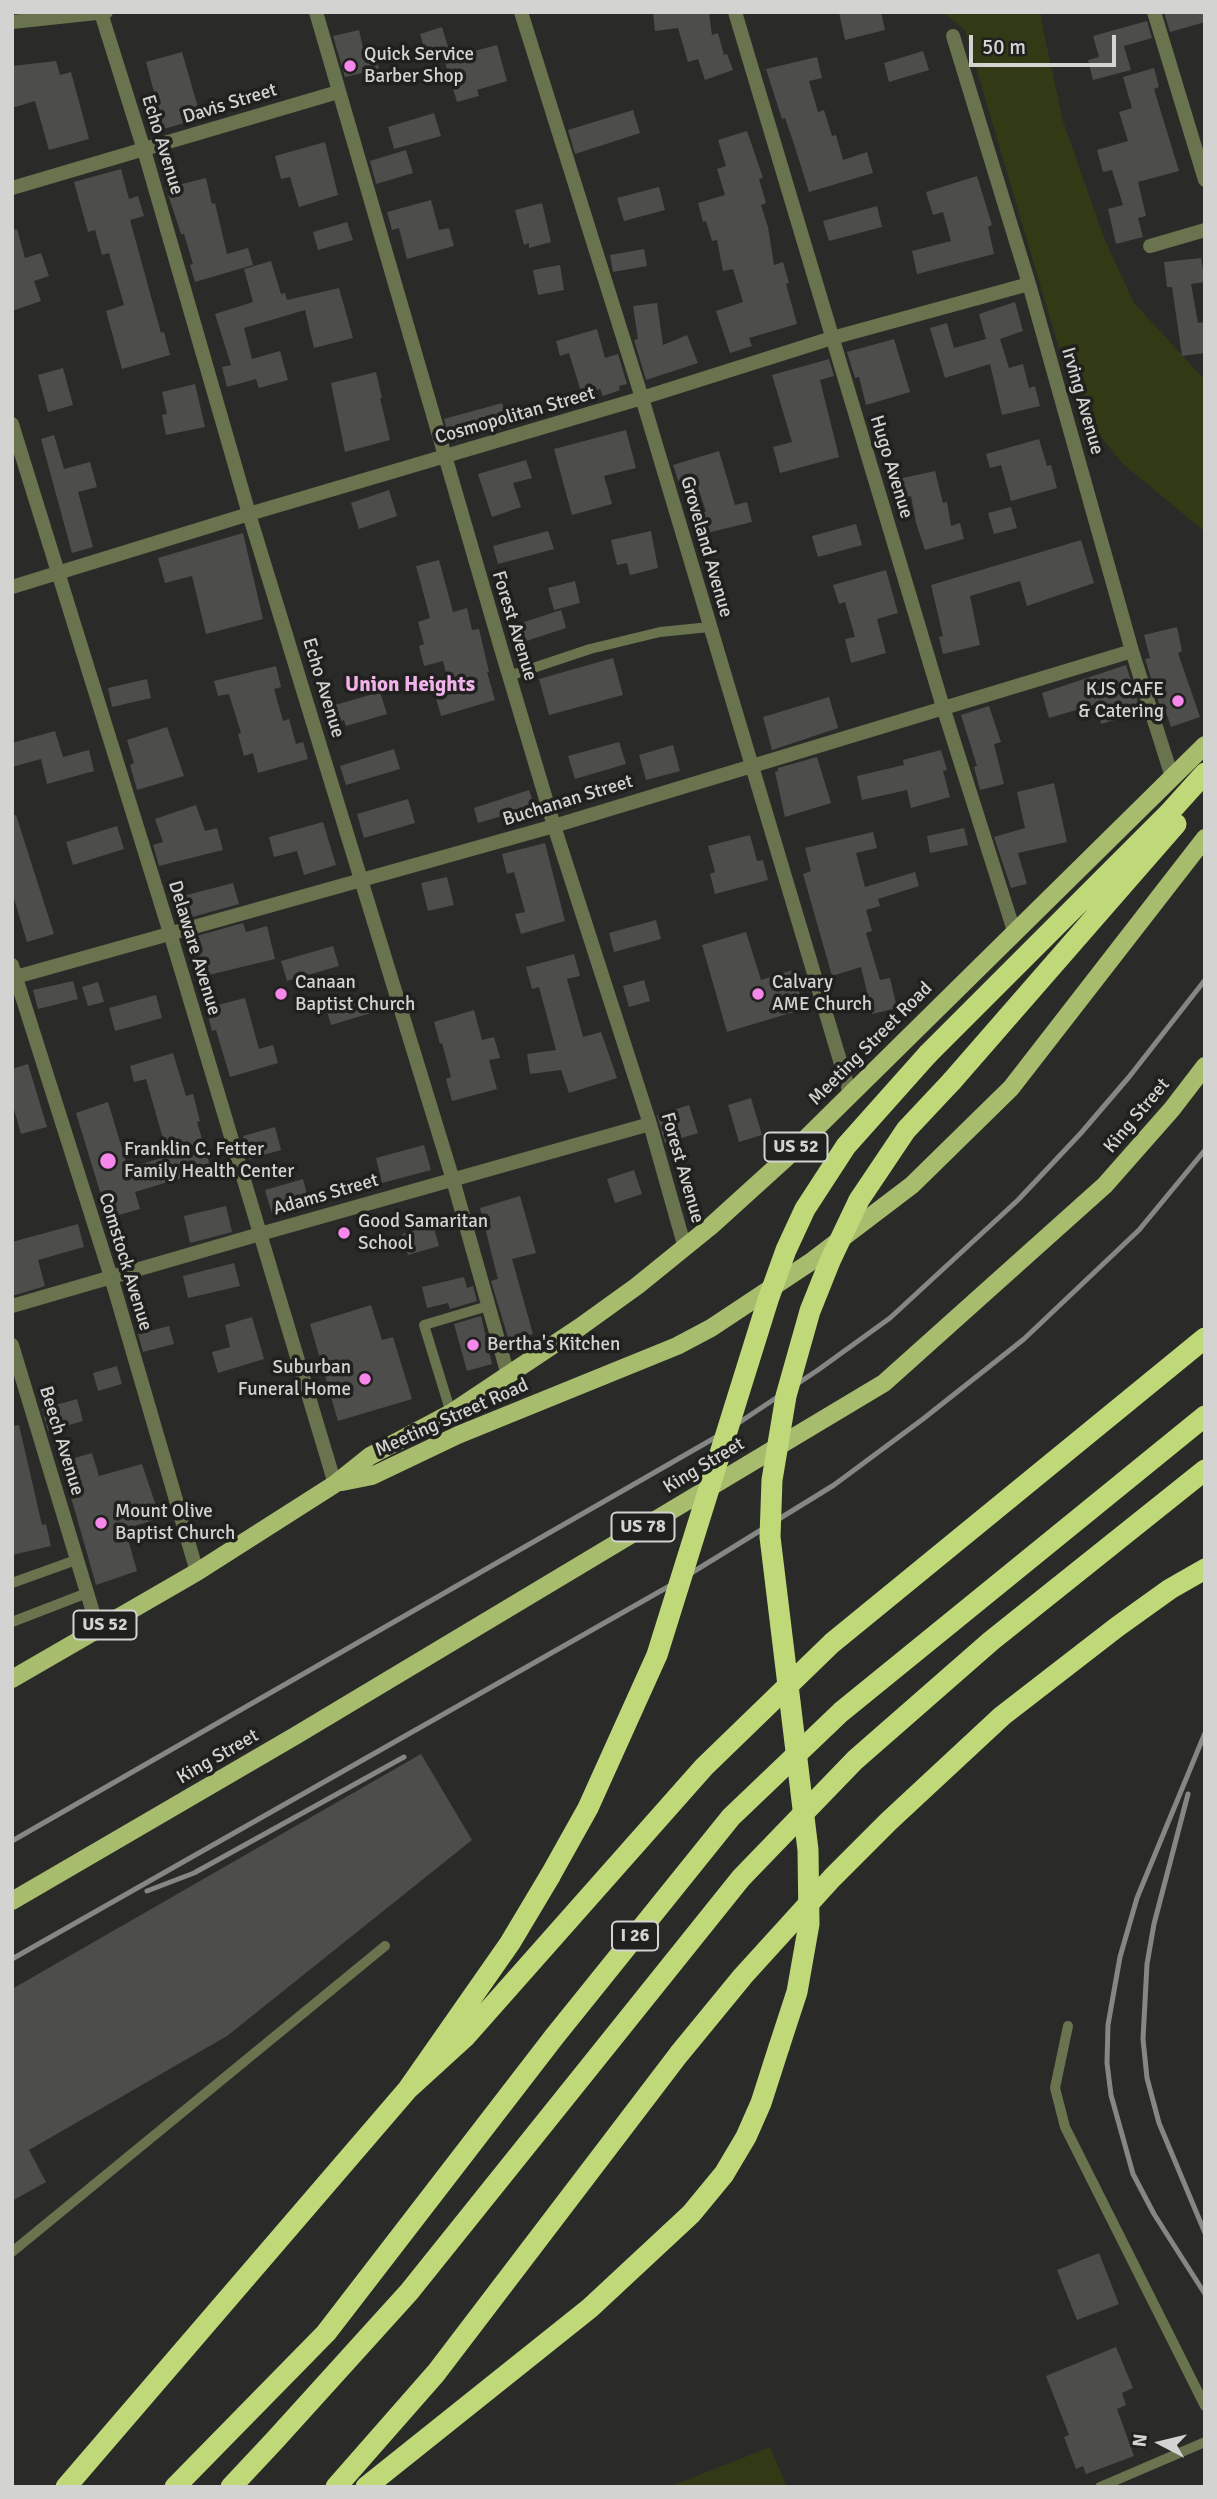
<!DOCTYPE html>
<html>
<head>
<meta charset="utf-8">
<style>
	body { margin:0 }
	#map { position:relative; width:1217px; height:2499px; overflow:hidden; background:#2a2b29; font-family:Signika,sans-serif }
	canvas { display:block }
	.frame { position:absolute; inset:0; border:14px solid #d3d4d2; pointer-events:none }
	.north { position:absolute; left:1126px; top:2408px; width:70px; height:70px; -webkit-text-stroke:5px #20211f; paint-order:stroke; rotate:277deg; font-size:19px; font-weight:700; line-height:28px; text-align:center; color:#d3d4d2 }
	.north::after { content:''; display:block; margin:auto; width:24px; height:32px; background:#d3d4d2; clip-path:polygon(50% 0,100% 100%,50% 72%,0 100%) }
	.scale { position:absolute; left:969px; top:35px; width:147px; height:32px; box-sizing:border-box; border:4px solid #d3d4d2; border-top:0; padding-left:9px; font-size:21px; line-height:24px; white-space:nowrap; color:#d3d4d2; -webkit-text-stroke:5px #20211f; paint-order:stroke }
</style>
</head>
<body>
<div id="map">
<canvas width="1217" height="2499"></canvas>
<div class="frame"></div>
<div class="north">N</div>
<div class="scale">50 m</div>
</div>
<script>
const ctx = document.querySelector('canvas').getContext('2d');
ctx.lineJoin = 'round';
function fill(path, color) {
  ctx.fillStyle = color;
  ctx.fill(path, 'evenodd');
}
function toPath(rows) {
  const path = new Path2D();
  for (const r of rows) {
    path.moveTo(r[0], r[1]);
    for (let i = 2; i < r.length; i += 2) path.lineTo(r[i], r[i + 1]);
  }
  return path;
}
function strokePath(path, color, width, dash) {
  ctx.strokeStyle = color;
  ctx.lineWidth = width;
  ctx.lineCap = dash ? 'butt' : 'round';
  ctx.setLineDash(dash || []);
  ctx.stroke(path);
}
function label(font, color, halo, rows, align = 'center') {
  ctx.font = font + ' Signika,sans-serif';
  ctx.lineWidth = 7;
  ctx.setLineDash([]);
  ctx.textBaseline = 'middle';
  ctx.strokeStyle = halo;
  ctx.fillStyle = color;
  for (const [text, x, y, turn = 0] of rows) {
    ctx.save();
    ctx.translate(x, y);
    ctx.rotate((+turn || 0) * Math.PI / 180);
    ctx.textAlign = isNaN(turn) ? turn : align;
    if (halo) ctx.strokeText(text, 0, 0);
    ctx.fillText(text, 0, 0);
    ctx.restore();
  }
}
fill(toPath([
	[942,12,1041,12,1042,24,1063,121,1104,238,1134,303,1205,380,1205,532,1122,463,1076,406,965,30],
	[770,2447,787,2487,669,2487]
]), '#313a15');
fill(toPath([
	[653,12,709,12,712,35,718,33,724,55,727,54,733,70,705,80,698,59,688,62,678,28,655,31],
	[839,12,881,12,885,30,845,40],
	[1164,12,1205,12,1205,22,1170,32],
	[1147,21,1152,38,1124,46,1131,70,1093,80,1088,60,1099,57,1093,36],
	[442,27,449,50,427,57,420,34],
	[359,30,363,48,373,45,379,69,345,77,333,36],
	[497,45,507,81,477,90,479,96,457,102,444,59],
	[923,51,929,70,889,82,884,63],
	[182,52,201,118,150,133,144,111,158,107,146,62],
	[817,57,822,78,809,81,818,112,824,110,832,136,836,135,843,160,867,152,873,173,809,192,794,144,785,118,782,119,766,69],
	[56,61,60,75,71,72,89,139,49,150,35,101,12,108,12,66],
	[1154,68,1159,87,1154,89,1179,171,1138,182,1146,216,1138,218,1143,237,1116,244,1108,209,1123,205,1112,170,1103,172,1097,150,1128,141,1119,112,1132,108,1123,77],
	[633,110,640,133,575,154,568,130],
	[434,113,441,136,394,149,388,127],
	[747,131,763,178,759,179,766,203,761,205,768,227,774,265,783,262,789,283,786,284,797,324,749,338,752,346,730,353,716,311,743,302,733,269,723,271,717,240,712,241,706,221,703,222,698,203,725,195,717,169,726,166,718,140],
	[325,142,338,195,299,207,290,177,281,179,275,156],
	[406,150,413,173,376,184,370,161],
	[121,169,129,199,138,196,144,216,130,220,161,333,164,332,170,355,122,369,106,311,124,305,109,253,102,255,95,230,88,232,74,182],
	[977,176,992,225,988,227,994,254,917,274,912,251,951,241,943,212,933,215,926,192],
	[206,178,212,204,215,203,227,254,248,248,253,265,195,282,190,265,193,264,184,234,181,234,166,188],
	[659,187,665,210,624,221,617,198],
	[431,200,439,230,449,228,454,246,407,259,399,228,392,230,387,212],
	[542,203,551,242,529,248,529,243,524,245,515,210],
	[877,206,882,227,829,241,823,221],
	[347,222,353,240,318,250,313,232],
	[17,229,25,258,41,253,49,276,34,281,41,301,12,311,12,230],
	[644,249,647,266,613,272,610,255],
	[1201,258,1205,282,1191,284,1198,323,1205,322,1205,353,1182,356,1172,287,1167,287,1164,262],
	[271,261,281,294,285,293,287,300,339,288,353,338,314,348,305,310,244,328,252,359,280,351,288,380,259,388,256,379,227,387,222,367,231,365,215,314,253,302,244,269],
	[560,265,564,290,538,295,533,270],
	[1015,302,1023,331,1000,339,1009,368,1023,364,1029,388,1035,386,1040,406,1002,415,990,364,945,378,930,328,947,323,954,348,986,339,979,314],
	[657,303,663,345,687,335,698,363,646,380,634,340,638,339,633,306],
	[597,329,605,358,618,354,627,384,619,386,620,390,603,396,600,389,582,395,569,353,560,356,556,341],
	[894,339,910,392,866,405,859,377,855,378,847,352],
	[829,359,834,376,820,380,839,457,780,473,773,447,792,442,772,375],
	[63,368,73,405,48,412,38,375],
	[376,372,382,398,380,398,390,440,345,452,331,383],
	[195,384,205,427,166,435,162,415,167,414,162,392],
	[502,403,509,426,451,443,444,419],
	[626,430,636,468,604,476,612,504,572,515,554,449],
	[54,435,64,469,90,462,97,487,78,492,93,547,72,553,41,439],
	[1039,439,1047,466,1051,465,1057,488,1011,501,1001,465,990,468,986,454],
	[719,451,735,505,747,502,752,522,703,534,698,513,706,512,696,481,680,486,673,465],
	[526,460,532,478,513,483,521,507,492,517,478,474],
	[935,471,943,503,947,502,951,526,960,523,964,539,925,550,916,523,911,496,903,498,898,479],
	[389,490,397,516,359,529,351,503],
	[1011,507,1017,528,994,534,988,513],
	[856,524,862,545,818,557,812,536],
	[548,531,554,549,498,564,493,546],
	[651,531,658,568,630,575,627,563,617,565,611,540],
	[243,533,263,619,206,634,192,576,165,583,158,558],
	[1081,540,1094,583,1027,606,1020,581,970,596,980,645,943,654,939,637,943,636,931,585],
	[439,560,453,612,467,608,472,630,479,629,489,672,487,672,495,700,441,716,436,698,451,693,443,661,424,666,419,646,424,644,418,622,430,618,416,566],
	[886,570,898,613,877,619,886,653,851,663,845,639,855,637,845,602,839,604,833,585],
	[575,581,580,603,554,610,548,588],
	[561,610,566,628,520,643,515,625],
	[1177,627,1182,651,1178,653,1200,717,1171,727,1164,706,1160,707,1145,659,1150,658,1144,635],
	[613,658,623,695,549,715,539,679],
	[1126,665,1141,712,1101,724,1096,704,1049,718,1042,693],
	[276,666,281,687,274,689,283,721,289,719,296,744,303,742,308,759,258,773,253,753,244,756,238,734,241,733,229,694,218,696,214,681],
	[147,679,151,698,112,707,108,688],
	[380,692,387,714,346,726,344,720,329,725,325,708],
	[829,697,838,728,772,750,763,717],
	[989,706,1001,742,994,744,1004,784,980,790,974,767,977,766,961,715],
	[167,727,184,776,137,790,130,765,134,763,127,740],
	[55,731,63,757,89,750,94,771,47,784,41,759,12,767,12,743],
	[619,742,626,764,575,779,568,756],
	[673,745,680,771,646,780,639,755],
	[394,749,400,769,346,785,340,766],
	[941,750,947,770,943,771,950,797,911,808,907,790,862,800,857,776,904,765,903,760],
	[817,757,831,803,785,817,775,772,778,771,778,768],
	[1054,783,1067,842,1018,853,1027,884,1011,888,994,837,1025,828,1017,792],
	[529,790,536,811,504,821,502,816,478,823,474,808],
	[408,799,415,823,364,838,357,814],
	[196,805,205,831,217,828,223,850,159,866,153,845,163,842,155,819],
	[16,815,54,934,27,942,12,892,12,816],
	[323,822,336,865,304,875,297,851,274,857,269,837],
	[117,826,124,849,73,865,66,842],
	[964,828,968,845,930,853,927,836],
	[873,832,877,848,856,853,865,887,915,872,919,886,878,899,880,906,866,910,872,931,866,933,880,980,890,978,897,1008,872,1014,861,967,832,976,803,874,811,871,805,848],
	[750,835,757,861,763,860,768,880,715,894,710,874,715,872,708,846],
	[545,843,565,921,521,934,515,914,525,912,514,872,507,874,502,854],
	[447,877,454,905,428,911,421,883],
	[233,883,239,904,185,919,179,897],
	[656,920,661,939,614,952,609,933],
	[243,923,246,932,267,926,275,959,196,978,189,945,191,944,190,938],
	[746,932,761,980,793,970,804,1009,727,1032,702,945],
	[333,946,339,966,287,981,281,961],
	[574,954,580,976,567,979,583,1037,601,1032,617,1078,569,1093,561,1070,530,1074,527,1054,556,1050,539,987,532,989,526,967],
	[644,980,650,1001,629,1007,623,986],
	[73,981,78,999,38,1009,33,990],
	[98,982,104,1002,88,1006,82,987],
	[156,995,162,1018,115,1031,109,1008],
	[366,997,371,1013,331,1025,326,1008],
	[245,998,259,1049,273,1045,278,1063,230,1077,216,1030,212,1031,206,1008],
	[474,1010,482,1040,494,1037,500,1058,489,1060,497,1089,452,1101,446,1079,451,1077,442,1043,440,1044,434,1022],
	[173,1053,186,1096,193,1094,200,1121,197,1122,211,1169,135,1192,140,1209,108,1218,76,1113,108,1102,128,1168,168,1156,146,1079,134,1082,130,1066],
	[28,1064,47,1127,21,1134,12,1102,12,1069],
	[751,1098,762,1135,739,1142,728,1105],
	[689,1105,698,1133,665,1143,657,1115],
	[275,1127,281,1150,249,1159,243,1136],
	[424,1145,431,1170,382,1183,376,1158],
	[634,1170,642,1194,615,1203,607,1179],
	[303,1179,310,1206,273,1217,265,1190],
	[520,1196,536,1253,512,1259,533,1334,509,1341,491,1281,498,1279,480,1208],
	[226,1206,232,1232,190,1243,184,1216],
	[78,1224,84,1247,38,1260,45,1286,12,1296,12,1242],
	[433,1225,439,1246,408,1255,402,1234],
	[234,1263,240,1286,188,1298,183,1276],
	[464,1277,467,1288,473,1286,477,1301,450,1309,448,1303,427,1308,422,1287],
	[371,1305,382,1340,393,1337,412,1399,338,1421,310,1324],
	[481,1316,492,1364,467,1371,454,1324],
	[252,1317,264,1359,218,1373,212,1352,230,1347,225,1325],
	[169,1326,174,1344,143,1352,138,1334],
	[117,1366,122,1384,98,1391,93,1373],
	[77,1399,83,1421,48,1431,42,1409],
	[19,1425,42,1525,46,1524,51,1546,12,1555,12,1426],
	[92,1453,99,1476,142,1464,160,1518,125,1529,137,1571,96,1585,61,1462],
	[421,1754,472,1840,227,2036,29,2150,46,2182,12,2201,12,1989],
	[1099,2253,1119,2304,1077,2320,1057,2270],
	[1116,2347,1133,2388,1122,2393,1126,2405,1117,2409,1134,2456,1086,2474,1083,2466,1076,2469,1064,2437,1069,2435,1046,2376]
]), '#4d4d4b');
strokePath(toPath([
	[509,676,590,649,660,632,710,627],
	[451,1413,424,1325,488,1306],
	[12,1583,76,1560],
	[12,1622,87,1593],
	[1068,2026,1055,2088,1065,2127,1205,2406],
	[12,2252,385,1946],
	[1100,2487,1205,2442]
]), '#69734e', 10);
strokePath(toPath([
	[316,12,502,652,554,826,650,1124,685,1248],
	[521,12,642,398,850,1094],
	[735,12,943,707,1014,931],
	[1154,12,1205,180],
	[101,13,144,150,249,514,453,1180,508,1375],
	[953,36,1029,284,1132,651,1172,777],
	[12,188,338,92],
	[1150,246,1205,230],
	[12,424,170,933,335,1484],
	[12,587,249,514,642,398,832,338,1029,284],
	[12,965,111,1277,197,1572],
	[12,978,554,826,1132,651],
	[12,1306,260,1234,650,1124],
	[12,1345,98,1629]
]), '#69734e', 14);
strokePath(toPath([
	[12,22,106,12]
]), '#69734e', 14);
strokePath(toPath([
	[342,1482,372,1476,458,1435,677,1346,711,1328,812,1261,912,1185,1011,1088,1205,838],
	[12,1679,197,1572,335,1484,370,1456,451,1413,580,1327,637,1286,711,1226,786,1158,1205,745],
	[12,1901,295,1736,884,1383,1105,1185,1172,1109,1205,1066]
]), '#a7bc6d', 18);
strokePath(toPath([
	[928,1054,1169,813,1205,773],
	[952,1081,1176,824],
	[408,2089,465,2037,704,1767,832,1643,1205,1338],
	[66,2487,408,2089,510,1943,550,1876],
	[175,2487,326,2333,554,2037,731,1817,841,1712,1205,1416],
	[231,2487,275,2440,409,2292,741,1878,855,1760,991,1641,1205,1470],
	[336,2487,436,2373,679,2054,743,1976,832,1878,889,1821,1002,1716,1117,1627,1170,1589,1205,1569],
	[366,2487,590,2308,691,2214,724,2174,746,2137,761,2103,779,2047]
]), '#bfd978', 21);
strokePath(toPath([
	[1205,1733,1137,1898,1120,1957,1108,2025,1107,2063,1111,2095,1133,2174,1154,2214,1205,2294],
	[1188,1794,1154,1924,1147,1964,1143,2039,1147,2078,1159,2123,1205,2233],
	[12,1841,725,1432,818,1370,890,1318,1018,1200,1081,1133,1129,1077,1205,980],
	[147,1891,194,1873,404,1757],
	[12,1959,680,1580,834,1485,923,1419,1024,1339,1139,1230,1205,1150]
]), '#868785', 5);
strokePath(toPath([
	[550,1876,588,1808,657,1655,768,1300,786,1250,805,1209,846,1146,928,1054],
	[779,2047,797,1992,809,1924,808,1850,770,1537,772,1480,786,1396,810,1311,830,1261,859,1200,906,1130,952,1081]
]), '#bfd978', 21);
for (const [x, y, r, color] of [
	[350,66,7,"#f788eb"],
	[1178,701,7,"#f788eb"],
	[281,994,7,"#f788eb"],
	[758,994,7,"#f788eb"],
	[108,1161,9,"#f788eb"],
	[344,1233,7,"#f788eb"],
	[473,1345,7,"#f788eb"],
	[365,1379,7,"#f788eb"],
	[101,1523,7,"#f788eb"]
]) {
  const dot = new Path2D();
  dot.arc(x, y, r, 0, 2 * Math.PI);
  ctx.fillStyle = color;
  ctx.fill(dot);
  strokePath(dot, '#20211f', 2.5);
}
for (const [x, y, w] of [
	[796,1147,63],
	[643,1527,63],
	[105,1625,63],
	[635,1936,46]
]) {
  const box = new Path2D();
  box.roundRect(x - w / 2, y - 14.5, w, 29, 5);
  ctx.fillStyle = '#20211f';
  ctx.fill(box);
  strokePath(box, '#d3d4d2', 2);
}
label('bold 18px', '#d3d4d2', null, [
	["US 52",796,1147],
	["US 78",643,1527],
	["US 52",105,1625],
	["I 26",635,1936]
]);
label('19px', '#d3d4d2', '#20211f', [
	["Quick Service",364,55],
	["Barber Shop",364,77],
	["KJS CAFE",1164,690,"right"],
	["& Catering",1164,712,"right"],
	["Canaan",295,983],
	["Baptist Church",295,1005],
	["Calvary",772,983],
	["AME Church",772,1005],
	["Franklin C. Fetter",124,1150],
	["Family Health Center",124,1172],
	["Good Samaritan",358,1222],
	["School",358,1244],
	["Bertha's Kitchen",487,1345],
	["Suburban",351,1368,"right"],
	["Funeral Home",351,1390,"right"],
	["Mount Olive",115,1512],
	["Baptist Church",115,1534]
], 'left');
label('19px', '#d3d4d2', '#20211f', [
	["Davis Street",230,104,-17],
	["Echo Avenue",162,145,73],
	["Irving Avenue",1082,401,74],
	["Cosmopolitan Street",515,416,-16],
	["Hugo Avenue",891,467,73],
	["Groveland Avenue",706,547,74],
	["Forest Avenue",514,626,73],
	["Echo Avenue",323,688,73],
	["Buchanan Street",568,801,-17],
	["Delaware Avenue",194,948,73],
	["Meeting Street Road",871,1044,-45],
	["King Street",1137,1116,-50],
	["Forest Avenue",682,1168,74],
	["Adams Street",326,1195,-16],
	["Comstock Avenue",125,1262,73],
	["Meeting Street Road",452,1418,-24],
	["Beech Avenue",61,1441,73],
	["King Street",704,1466,-31],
	["King Street",218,1757,-30]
]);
label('bold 21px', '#f0b2e8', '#20211f', [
	["Union Heights",410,685]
]);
</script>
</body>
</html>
